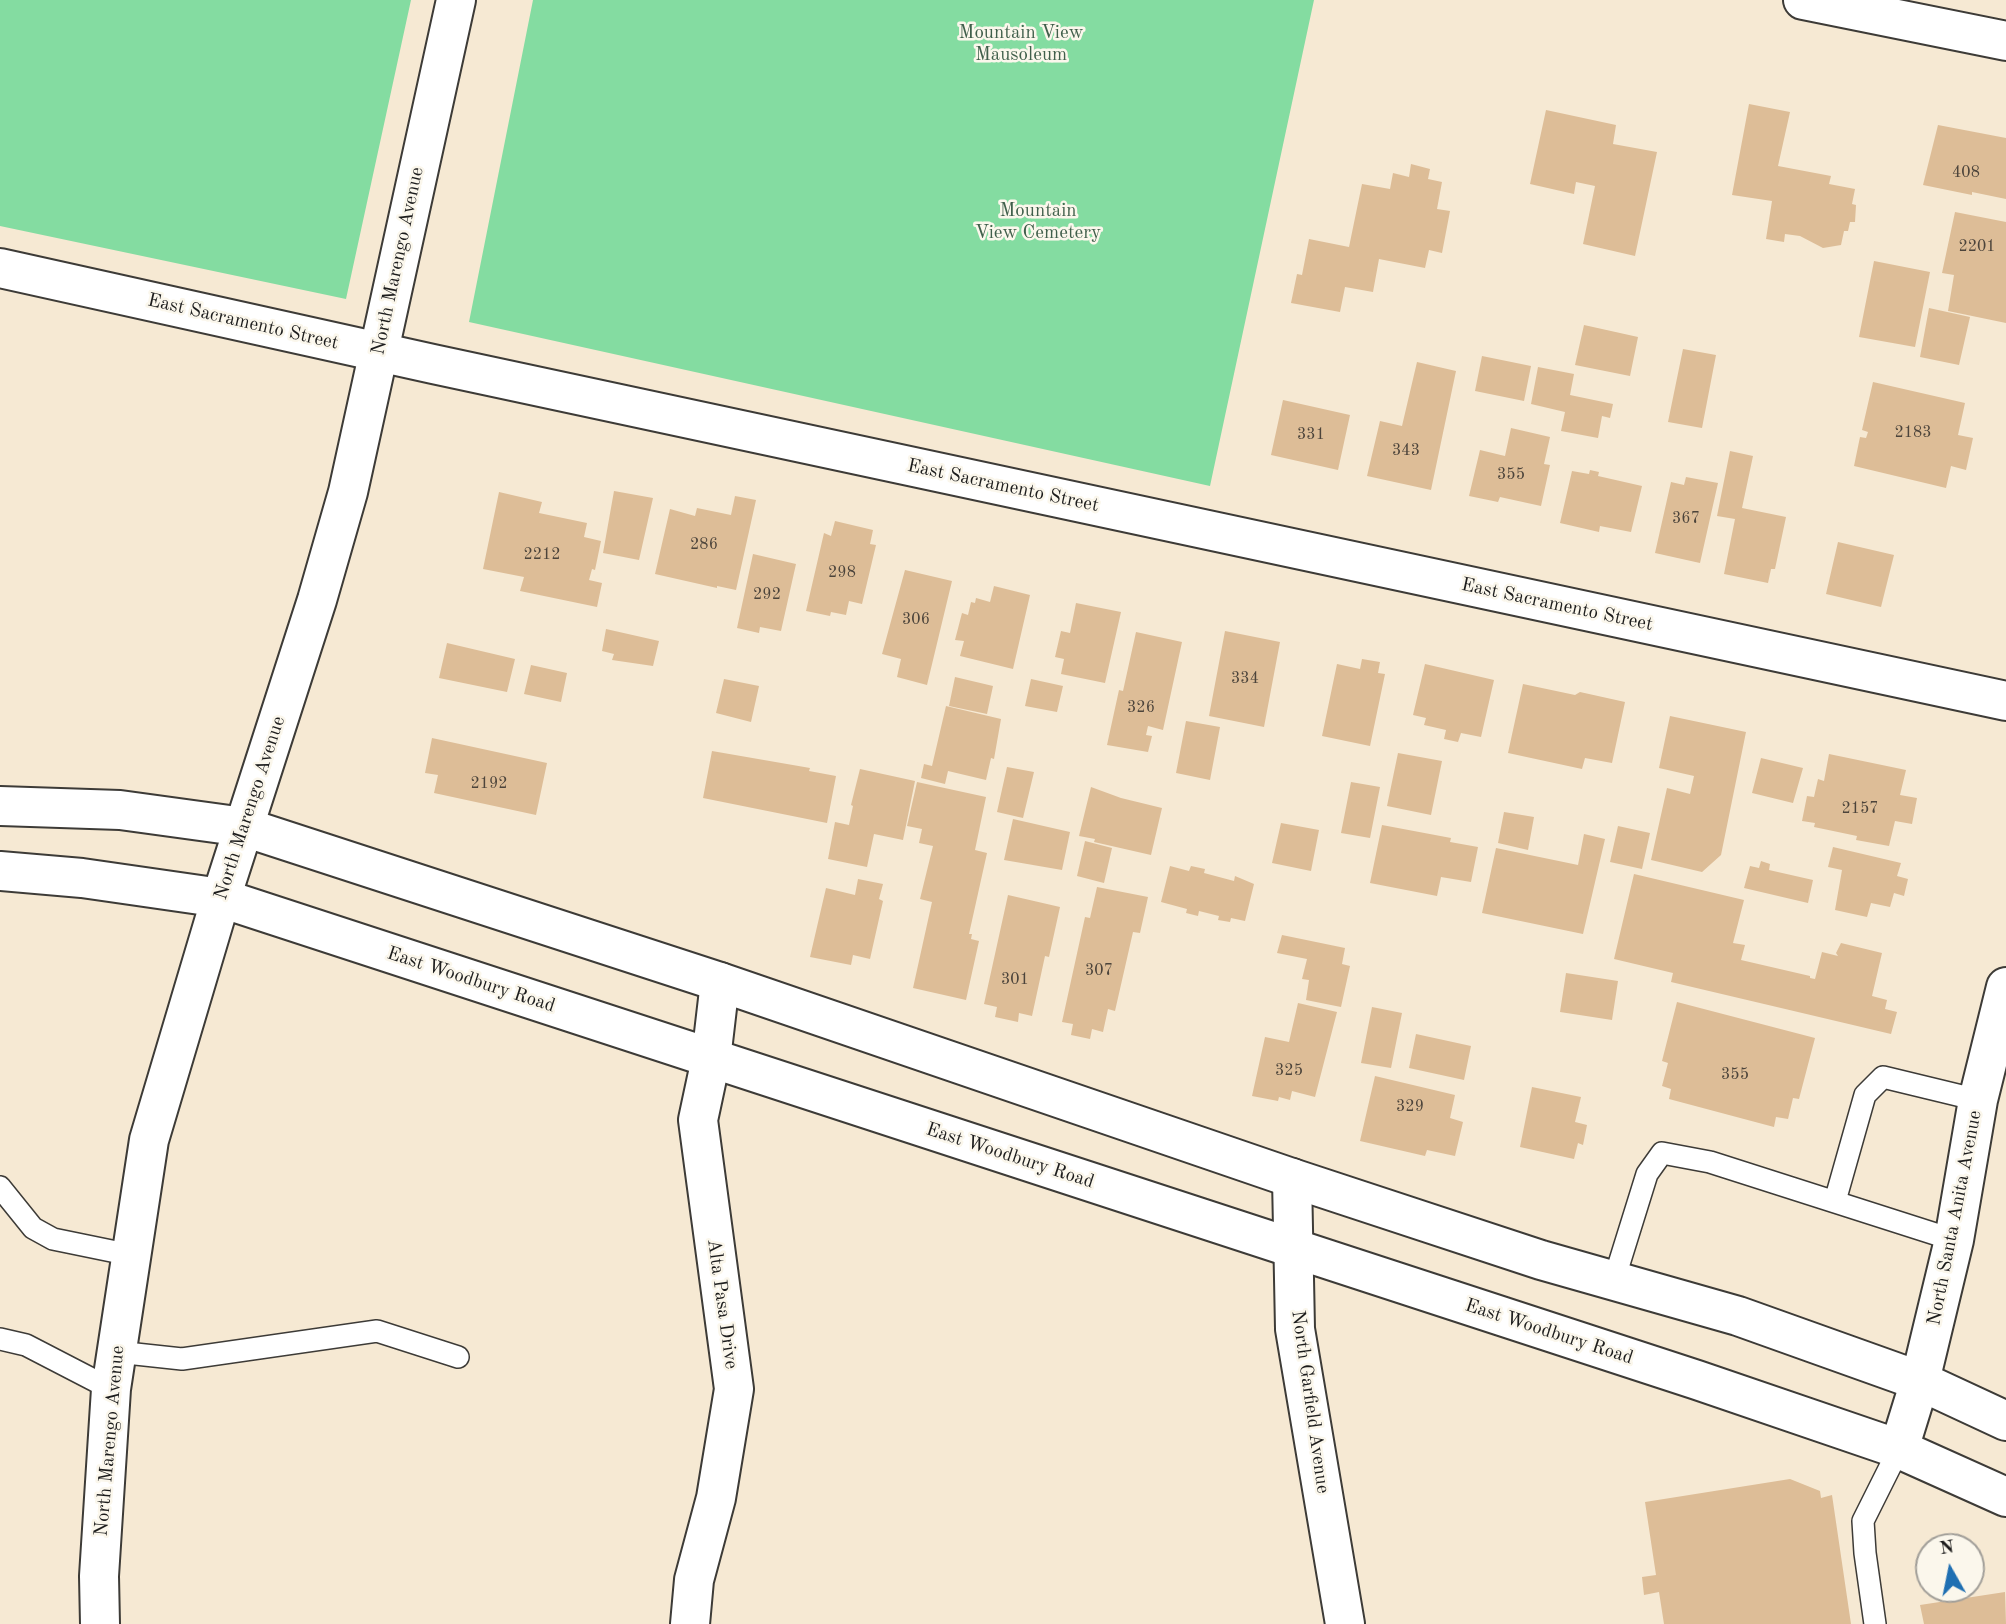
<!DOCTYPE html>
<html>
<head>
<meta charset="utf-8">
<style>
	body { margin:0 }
	#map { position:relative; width:2006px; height:1624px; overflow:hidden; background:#f6e9d3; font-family:"Old Standard TT",serif }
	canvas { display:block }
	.north { position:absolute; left:1915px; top:1533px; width:70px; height:70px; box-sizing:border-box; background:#fbf7ec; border:2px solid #a29f99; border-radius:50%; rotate:351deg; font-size:19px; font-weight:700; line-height:28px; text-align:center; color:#1c1c1c }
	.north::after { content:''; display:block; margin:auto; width:24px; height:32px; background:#1f6fb2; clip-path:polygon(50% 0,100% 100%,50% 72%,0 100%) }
</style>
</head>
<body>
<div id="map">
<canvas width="2006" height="1624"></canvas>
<div class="north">N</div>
</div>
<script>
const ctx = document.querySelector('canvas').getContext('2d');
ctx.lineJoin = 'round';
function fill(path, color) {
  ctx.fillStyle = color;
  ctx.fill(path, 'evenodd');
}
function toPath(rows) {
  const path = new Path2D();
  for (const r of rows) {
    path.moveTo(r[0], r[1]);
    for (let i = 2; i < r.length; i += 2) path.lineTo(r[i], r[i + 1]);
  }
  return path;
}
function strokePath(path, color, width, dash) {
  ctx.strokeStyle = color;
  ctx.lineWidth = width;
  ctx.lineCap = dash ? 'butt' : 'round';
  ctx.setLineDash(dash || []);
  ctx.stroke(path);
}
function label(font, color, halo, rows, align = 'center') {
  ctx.font = font + ' "Old Standard TT",serif';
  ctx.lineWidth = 5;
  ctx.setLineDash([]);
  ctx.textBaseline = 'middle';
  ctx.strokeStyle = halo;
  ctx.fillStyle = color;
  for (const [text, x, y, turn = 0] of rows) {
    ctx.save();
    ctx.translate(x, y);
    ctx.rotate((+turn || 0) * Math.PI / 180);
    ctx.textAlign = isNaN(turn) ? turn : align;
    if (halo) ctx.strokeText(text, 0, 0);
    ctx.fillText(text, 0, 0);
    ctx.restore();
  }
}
fill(toPath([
	[0,0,411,0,346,299,0,226],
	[533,0,1314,0,1210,486,469,322]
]), '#84dca1');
fill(toPath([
	[1749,104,1790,112,1778,166,1831,176,1829,184,1855,189,1852,204,1856,205,1855,222,1850,222,1848,231,1844,231,1841,245,1823,248,1800,236,1785,234,1784,242,1766,239,1772,201,1732,195],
	[1546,110,1616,125,1613,144,1657,152,1635,256,1583,244,1595,186,1576,182,1574,194,1530,184],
	[1938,125,2006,138,2006,199,1972,192,1972,195,1923,185],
	[1411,164,1430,169,1428,179,1442,182,1437,209,1450,211,1442,253,1429,250,1425,268,1379,259,1373,292,1345,287,1340,312,1291,303,1297,274,1302,275,1309,239,1349,247,1362,184,1390,189,1393,173,1409,177],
	[1955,212,2006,222,2006,323,1948,311,1954,275,1942,273],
	[1874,261,1930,272,1915,347,1859,337],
	[1929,308,1970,317,1959,365,1920,357],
	[1584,325,1638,337,1630,376,1575,365],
	[1683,349,1716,355,1702,428,1668,422],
	[1482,356,1531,366,1524,401,1475,391],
	[1417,362,1456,371,1431,490,1367,476,1380,421,1402,426],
	[1538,367,1574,374,1570,395,1613,404,1610,418,1602,416,1598,438,1561,431,1565,412,1531,404],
	[1873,382,1965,403,1958,435,1973,438,1966,470,1951,466,1946,488,1854,466,1860,437,1866,438,1868,432,1862,430],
	[1283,400,1350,415,1338,470,1271,455],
	[1511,428,1550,437,1544,464,1550,465,1541,506,1500,497,1498,502,1469,496,1480,450,1505,456],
	[1730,451,1753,456,1742,508,1786,517,1775,569,1771,569,1768,583,1724,574,1735,519,1717,516],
	[1590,470,1599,472,1598,476,1642,486,1631,532,1600,526,1599,532,1560,523,1572,471,1589,474],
	[1686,477,1718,483,1700,563,1655,553,1671,482,1684,485],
	[614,491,653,498,639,560,603,553],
	[499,492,542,502,539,513,587,523,584,537,601,541,595,570,592,569,589,580,602,583,597,607,520,591,524,577,483,569],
	[735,496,756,500,736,590,717,586,717,588,655,574,670,509,695,516,697,508,731,515],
	[835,521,873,530,870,544,876,545,862,604,849,601,846,615,831,612,830,616,806,611,824,533,831,536],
	[1838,542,1894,555,1881,607,1826,594],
	[753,554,796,564,781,631,760,627,759,633,737,628],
	[905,570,952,581,927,685,897,677,901,659,882,654],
	[994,586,1030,595,1013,669,960,656,964,641,955,640,962,613,968,615,971,602,975,603,976,598,990,602],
	[1076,603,1121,612,1105,683,1061,674,1064,659,1055,657,1061,631,1070,633],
	[606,629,659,641,653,666,612,660,614,654,602,651],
	[1225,631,1280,642,1264,727,1209,716],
	[1136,632,1182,642,1163,730,1148,726,1146,735,1152,736,1148,752,1107,745,1119,690,1123,691],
	[447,643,515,659,507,692,439,678],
	[1362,659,1380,662,1378,673,1385,674,1370,746,1322,736,1337,664,1360,669],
	[1425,664,1494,680,1481,737,1461,733,1458,742,1444,739,1446,730,1424,725,1426,718,1413,715],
	[531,665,567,673,561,702,524,694],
	[955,677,993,686,987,714,949,706],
	[724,679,759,686,751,722,716,713],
	[1031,679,1063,686,1057,712,1025,706],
	[1523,684,1575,695,1580,692,1625,702,1612,763,1585,758,1582,769,1508,753],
	[946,706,1001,719,994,759,991,758,986,780,948,771,945,784,921,778,924,764,932,766],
	[1670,716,1746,732,1721,855,1702,872,1651,860,1667,788,1690,794,1694,776,1659,768],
	[1186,721,1220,727,1210,780,1176,773],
	[432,738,547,763,536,815,434,793,438,775,425,773],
	[712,751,810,768,809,771,836,776,827,823,703,798],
	[1398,753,1442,761,1431,815,1387,806],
	[1829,754,1906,770,1900,795,1917,798,1912,824,1895,821,1889,846,1856,840,1857,836,1814,827,1815,823,1802,821,1807,796,1814,797,1818,779,1824,781],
	[1761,758,1803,768,1793,803,1752,793],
	[1007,767,1034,772,1023,818,997,812],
	[860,769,915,781,903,840,874,834,867,867,828,859,835,822,849,825,853,806,851,805],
	[917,782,986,797,975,850,987,853,969,934,972,934,971,939,979,941,966,1000,913,988,932,902,920,899,933,846,919,843,922,829,907,826],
	[1351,782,1380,787,1370,838,1341,833],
	[1091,787,1121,798,1162,808,1151,855,1094,842,1095,839,1079,836],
	[1504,812,1534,817,1528,850,1498,843],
	[1013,819,1070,832,1062,870,1004,860],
	[1281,823,1319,830,1311,871,1272,863],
	[1382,825,1451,838,1450,842,1478,847,1471,882,1441,877,1437,896,1370,883],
	[1618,826,1650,833,1642,869,1610,862],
	[1584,834,1605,839,1583,934,1482,913,1496,848,1578,865],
	[1085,841,1112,848,1104,883,1077,876],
	[1833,847,1901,863,1897,876,1908,879,1904,896,1894,893,1890,907,1871,903,1867,917,1835,910,1842,870,1828,867],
	[1761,861,1770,864,1769,870,1813,880,1808,903,1744,888,1750,866,1759,868],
	[1170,866,1189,871,1191,866,1205,869,1204,873,1234,881,1235,876,1254,884,1245,921,1231,918,1230,922,1218,920,1219,916,1199,911,1198,916,1186,913,1187,909,1161,902],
	[1634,874,1744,900,1733,943,1745,945,1741,960,1810,976,1810,978,1815,979,1822,952,1838,956,1836,953,1841,943,1882,953,1872,996,1887,1000,1885,1009,1897,1012,1891,1034,1671,982,1673,973,1614,959],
	[858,879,883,884,879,899,883,901,870,959,853,955,851,965,810,957,826,888,855,895],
	[1097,887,1148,897,1140,933,1133,932,1115,1011,1108,1009,1103,1032,1092,1029,1090,1039,1071,1035,1073,1024,1062,1022,1085,917,1090,918],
	[1008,895,1060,907,1049,957,1045,956,1032,1016,1019,1013,1018,1022,995,1017,997,1007,984,1004],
	[1282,935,1345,948,1342,964,1350,966,1341,1007,1306,1000,1309,980,1302,979,1307,959,1277,953],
	[1566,973,1618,981,1612,1020,1560,1012],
	[1677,1002,1815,1038,1799,1099,1793,1098,1788,1119,1776,1117,1774,1127,1669,1099,1671,1089,1662,1086,1668,1063,1662,1061],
	[1298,1003,1337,1012,1315,1097,1292,1091,1290,1100,1279,1097,1278,1101,1252,1096,1265,1037,1289,1042],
	[1372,1007,1402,1013,1391,1068,1361,1063],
	[1416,1034,1471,1046,1464,1080,1409,1068],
	[1375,1076,1455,1095,1450,1118,1463,1122,1455,1156,1427,1150,1425,1156,1360,1141],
	[1532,1087,1581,1097,1575,1122,1587,1125,1583,1145,1578,1143,1574,1159,1520,1147],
	[1790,1479,1820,1491,1821,1498,1832,1495,1851,1624,1664,1624,1659,1592,1644,1595,1642,1577,1656,1575,1645,1502],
	[2005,1592,2006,1624,1924,1624,1920,1605]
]), '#ddbd97');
const service = toPath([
	[0,1187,33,1228,53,1239,131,1255],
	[1835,1201,1865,1095,1883,1077,1978,1100],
	[1614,1280,1647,1174,1662,1153,1710,1162,1954,1240],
	[0,1339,26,1345,111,1389],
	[117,1352,182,1359,377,1331,458,1357],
	[1875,1624,1865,1553,1863,1521,1899,1449]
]);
const minor = toPath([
	[1803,0,2006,41],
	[0,268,433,364,2006,701],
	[1292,1178,1295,1329,1345,1624],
	[1899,1449,1920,1381,1954,1240,1978,1100,2006,987],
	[690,1624,694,1580,716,1498,734,1389,698,1120,711,1059,720,982]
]);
const tertiary = toPath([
	[100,1624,99,1576,111,1389,149,1140,221,898,317,600,348,492,456,0]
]);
const secondary = toPath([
	[0,806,120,810,244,827,720,982,1292,1178,1541,1260,1738,1316,1920,1381,2006,1421],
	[0,871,82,878,221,898,1697,1380,1899,1449,2006,1497]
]);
strokePath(service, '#3d3b37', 24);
strokePath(minor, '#3d3b37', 42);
strokePath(tertiary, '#3d3b37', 42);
strokePath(secondary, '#3d3b37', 42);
strokePath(service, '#fff', 21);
strokePath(minor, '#fff', 38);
strokePath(tertiary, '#fff', 38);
strokePath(secondary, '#fff', 38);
label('16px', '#4c443b', null, [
	["408",1966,173],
	["2201",1977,247],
	["2183",1913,433],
	["331",1311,435],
	["343",1406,451],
	["355",1511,475],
	["367",1686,519],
	["286",704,545],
	["2212",542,555],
	["298",842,573],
	["292",767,595],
	["306",916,620],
	["334",1245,679],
	["326",1141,708],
	["2192",489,784],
	["2157",1860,809],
	["307",1099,971],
	["301",1015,980],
	["325",1289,1071],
	["355",1735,1075],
	["329",1410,1107]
]);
label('19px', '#405f4b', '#fbf7ec', [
	["Mountain View",1021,33],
	["Mausoleum",1021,55],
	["Mountain",1038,211],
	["View Cemetery",1038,233]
]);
label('19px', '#1c1c1c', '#fbf7ec', [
	["North Marengo Avenue",398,261,-78],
	["East Sacramento Street",243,322,13],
	["East Sacramento Street",1003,486,12],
	["East Sacramento Street",1557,605,12],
	["North Marengo Avenue",250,808,-72],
	["East Woodbury Road",471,980,18],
	["East Woodbury Road",1010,1156,18],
	["North Santa Anita Avenue",1955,1218,-79],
	["Alta Pasa Drive",722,1304,82],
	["East Woodbury Road",1549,1332,18],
	["North Garfield Avenue",1310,1402,82],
	["North Marengo Avenue",110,1441,-85]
]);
</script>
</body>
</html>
